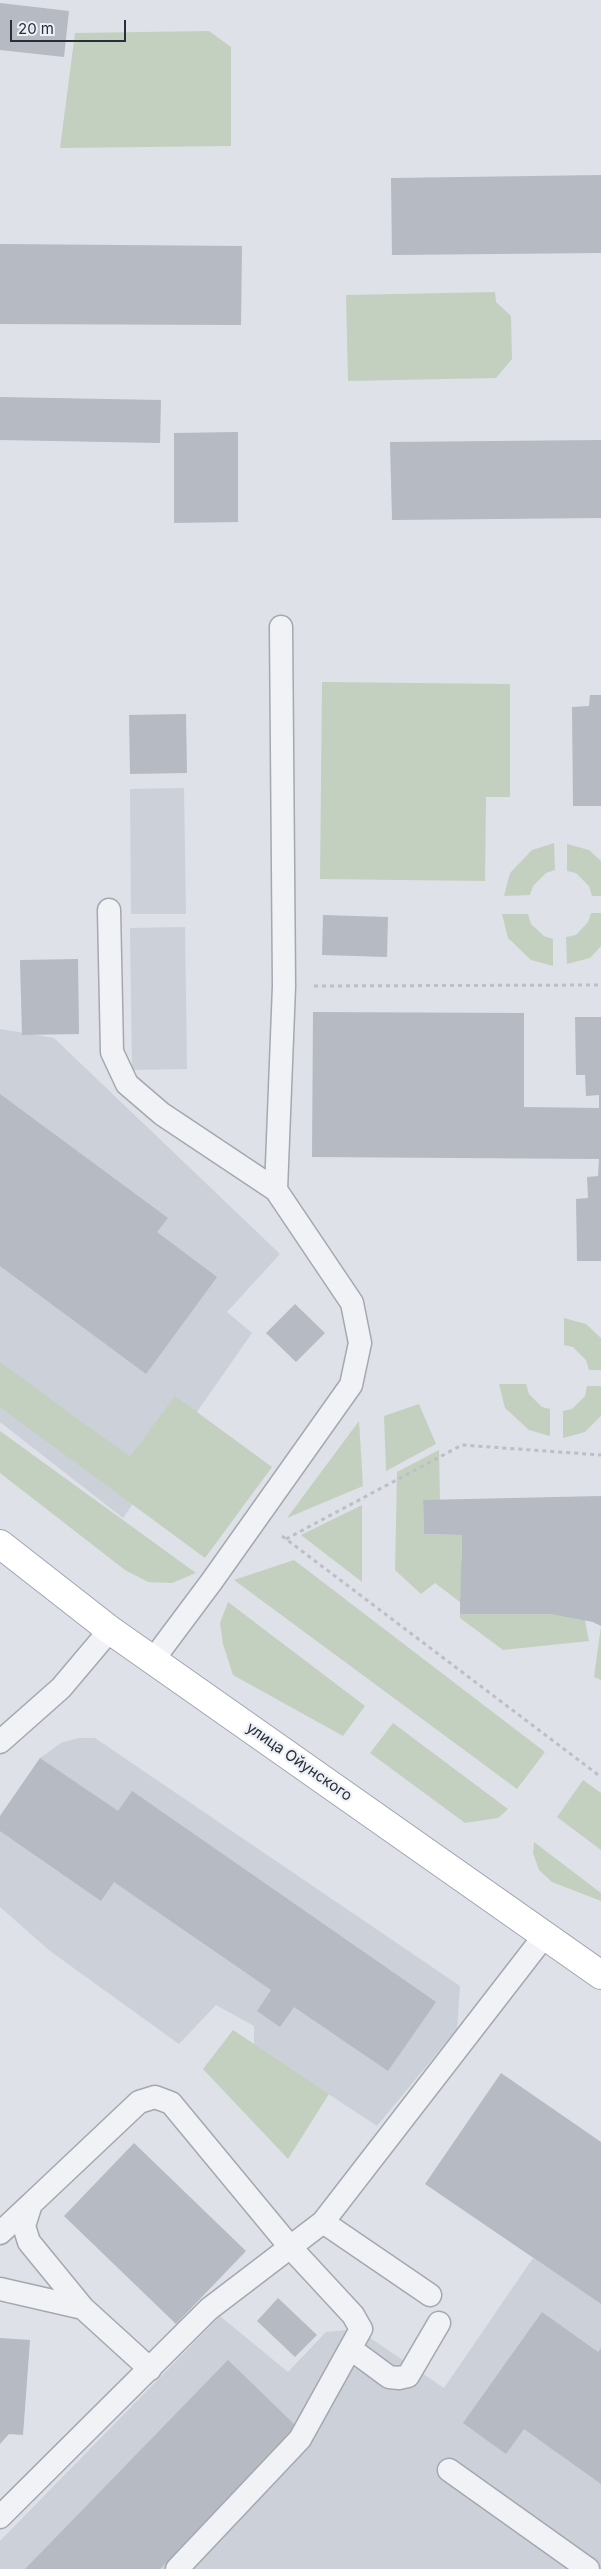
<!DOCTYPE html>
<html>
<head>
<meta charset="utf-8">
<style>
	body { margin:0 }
	#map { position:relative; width:601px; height:2569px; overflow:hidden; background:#dee1e7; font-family:Inter,sans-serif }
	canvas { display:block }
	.scale { position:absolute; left:10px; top:20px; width:116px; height:22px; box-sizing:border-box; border:2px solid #282f3c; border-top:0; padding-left:6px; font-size:15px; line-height:18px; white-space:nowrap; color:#282f3c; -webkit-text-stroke:4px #edf0f4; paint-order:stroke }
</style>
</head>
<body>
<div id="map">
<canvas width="601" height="2569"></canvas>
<div class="scale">20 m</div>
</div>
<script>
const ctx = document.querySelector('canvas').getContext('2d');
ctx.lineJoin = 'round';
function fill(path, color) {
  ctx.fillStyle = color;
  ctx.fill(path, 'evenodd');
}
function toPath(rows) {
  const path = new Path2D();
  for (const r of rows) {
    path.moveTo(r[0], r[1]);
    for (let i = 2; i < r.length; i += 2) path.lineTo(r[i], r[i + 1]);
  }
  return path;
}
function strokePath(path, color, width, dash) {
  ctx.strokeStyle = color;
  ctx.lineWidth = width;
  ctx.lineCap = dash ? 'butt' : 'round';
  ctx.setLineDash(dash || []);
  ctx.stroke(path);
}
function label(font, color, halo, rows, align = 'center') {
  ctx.font = font + ' Inter,sans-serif';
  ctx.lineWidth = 4.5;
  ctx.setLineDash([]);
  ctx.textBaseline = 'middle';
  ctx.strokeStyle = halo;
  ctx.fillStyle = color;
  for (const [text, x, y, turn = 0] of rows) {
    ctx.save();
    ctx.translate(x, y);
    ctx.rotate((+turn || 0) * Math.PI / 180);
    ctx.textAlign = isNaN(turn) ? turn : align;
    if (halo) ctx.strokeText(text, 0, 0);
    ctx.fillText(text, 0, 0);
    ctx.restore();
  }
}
fill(toPath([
	[184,788,186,914,131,914,130,789],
	[185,927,187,1069,132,1070,130,928],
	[0,1029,54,1038,280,1254,227,1312,252,1333,123,1518,0,1422],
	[78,1738,95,1738,460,1986,457,2029,377,2126,254,2045,254,2026,216,2005,179,2044,50,1951,0,1907,0,1816,40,1758,61,1743],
	[533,2258,601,2304,601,2569,0,2569,0,2541,220,2316,288,2372,326,2332,357,2329,444,2388]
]), '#ccd0d8');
fill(toPath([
	[209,31,231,47,231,146,60,148,75,33],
	[495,292,496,302,511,316,512,359,496,378,348,381,346,295],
	[322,682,510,684,510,797,486,797,485,881,320,879],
	[554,843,555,870,546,873,533,886,530,895,504,896,510,873,532,850],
	[567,844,589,850,601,861,601,896,592,896,589,886,576,873,567,871],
	[591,913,601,913,601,946,590,958,567,964,566,937,576,935,588,922],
	[502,914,528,914,531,924,544,936,553,939,553,966,531,960,508,938],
	[564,1318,586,1324,601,1338,601,1370,589,1370,586,1360,573,1347,564,1345],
	[0,1362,130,1457,175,1396,272,1467,205,1558,0,1407],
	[499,1384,526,1384,529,1394,542,1407,550,1409,550,1436,529,1430,505,1408],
	[587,1386,601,1386,601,1416,585,1432,563,1438,563,1411,572,1409,585,1396],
	[419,1404,436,1444,386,1471,384,1416],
	[359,1421,363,1486,287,1518],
	[0,1431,196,1573,172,1583,148,1582,125,1570,0,1473],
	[439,1450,440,1501,423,1501,424,1534,462,1535,461,1561,581,1600,589,1641,503,1650,460,1618,460,1602,435,1583,421,1594,395,1570,397,1472],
	[362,1505,362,1582,301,1535],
	[294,1560,545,1752,517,1789,234,1580],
	[228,1602,365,1706,343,1736,233,1675,223,1644,220,1623],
	[601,1626,601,1680,594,1677],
	[393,1723,508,1809,498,1818,465,1823,370,1753],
	[583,1780,601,1793,601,1850,557,1817],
	[534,1842,601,1893,601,1901,552,1882,539,1870,533,1853],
	[233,2030,329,2094,288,2159,203,2069]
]), '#c3d0bf');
fill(toPath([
	[0,3,69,11,64,57,0,50],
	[601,175,601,253,392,255,391,178],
	[0,244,242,246,241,325,0,324],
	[0,397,161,400,160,443,0,440],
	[238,432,238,522,174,523,174,433],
	[601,440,601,518,392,520,390,442],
	[590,695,601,695,601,806,573,806,572,707,589,706],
	[186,714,187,773,130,774,129,715],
	[323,915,388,917,387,957,322,955],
	[78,959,79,1034,22,1035,20,960],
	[313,1012,524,1013,524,1107,599,1108,599,1095,586,1096,585,1075,576,1075,575,1017,601,1017,601,1261,577,1261,576,1199,588,1198,587,1177,598,1176,599,1159,312,1157],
	[0,1094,168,1218,157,1232,217,1277,146,1374,0,1266],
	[295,1304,325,1333,296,1362,266,1333],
	[601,1496,601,1626,593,1622,551,1614,460,1614,462,1535,424,1534,423,1500],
	[40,1758,118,1811,132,1791,436,2002,388,2071,294,2007,280,2027,257,2011,271,1990,114,1882,101,1901,0,1831,0,1816],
	[501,2073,601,2142,601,2304,425,2184],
	[134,2143,246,2251,176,2324,64,2216],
	[278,2298,317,2335,295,2357,257,2321],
	[542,2312,598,2352,601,2348,601,2484,524,2429,506,2454,463,2423],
	[0,2338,30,2340,23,2435,9,2434,0,2444],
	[228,2360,298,2428,160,2569,25,2569]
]), '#b5bac3');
const service = toPath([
	[109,910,112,1052,127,1084,162,1114,276,1190],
	[153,1660,212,1581,351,1385,360,1343,352,1303,276,1190,284,986,281,627],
	[0,1742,61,1688,110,1630],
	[323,2222,430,2295],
	[0,2233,31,2204],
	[0,2289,83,2308,150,2369],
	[83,2308,29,2242,24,2226,31,2204,139,2102,155,2097,171,2103,291,2248,353,2315,361,2329,300,2439,177,2569],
	[351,2349,389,2377,399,2378,408,2376,439,2323],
	[449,2470,588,2569],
	[0,2517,209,2309,323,2222,545,1935]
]);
const primary = toPath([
	[0,1544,110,1630,601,1975]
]);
strokePath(service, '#a4a8b0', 25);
strokePath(primary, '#9ea5b2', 30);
strokePath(toPath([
	[314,986,601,985],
	[282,1536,601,1777],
	[286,1539,462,1445,601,1455]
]), '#bcbfc5', 3, [4, 4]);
strokePath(service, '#f0f2f5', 22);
strokePath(primary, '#fff', 28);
label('15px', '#282f3c', '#edf0f4', [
	["улица Ойунского",299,1762,35]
]);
</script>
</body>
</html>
